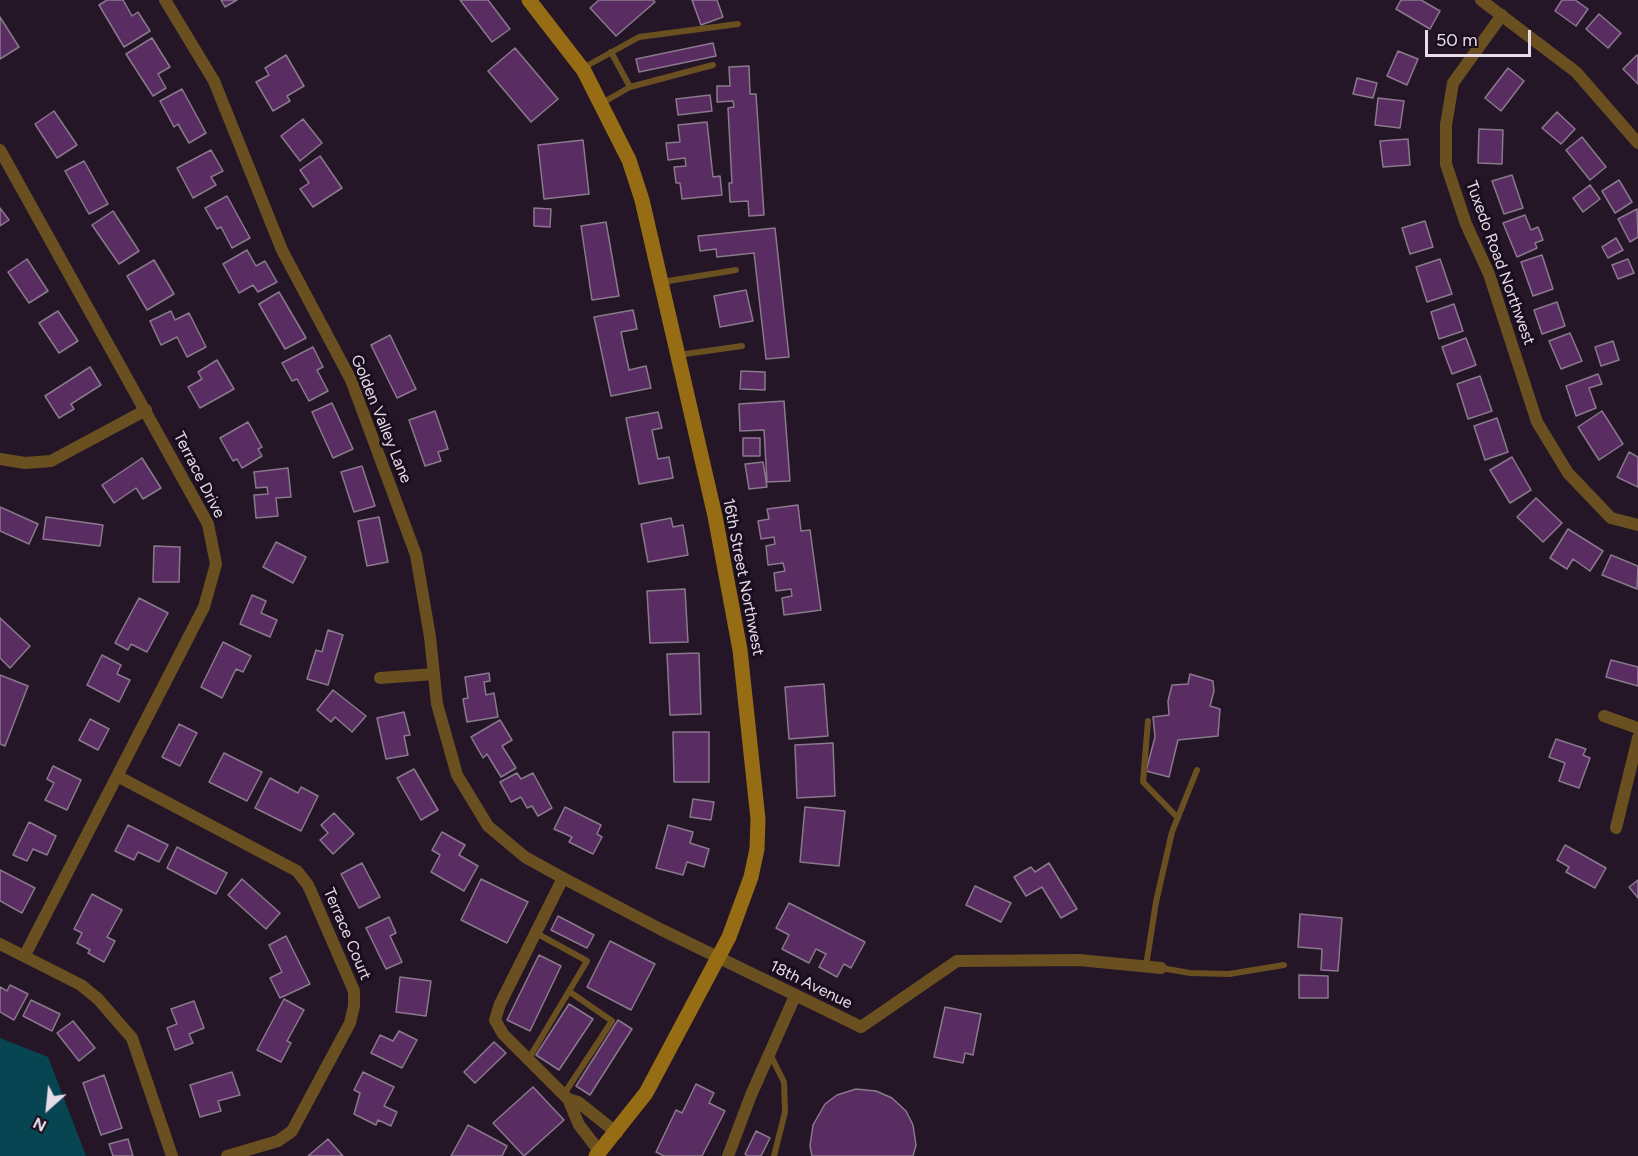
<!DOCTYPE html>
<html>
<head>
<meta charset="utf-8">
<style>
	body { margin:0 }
	#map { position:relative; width:1638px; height:1156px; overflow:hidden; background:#241626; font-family:Figtree,sans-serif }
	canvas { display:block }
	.north { position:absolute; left:18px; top:1078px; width:60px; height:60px; -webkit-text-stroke:4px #1a0d1d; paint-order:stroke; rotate:207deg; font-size:16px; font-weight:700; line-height:24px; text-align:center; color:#e6dce8 }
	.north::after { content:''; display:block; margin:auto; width:21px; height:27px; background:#e6dce8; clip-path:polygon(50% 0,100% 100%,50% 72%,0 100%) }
	.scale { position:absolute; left:1425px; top:30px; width:106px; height:27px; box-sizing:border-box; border:3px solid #e6dce8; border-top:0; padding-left:8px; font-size:18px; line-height:21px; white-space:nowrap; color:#e6dce8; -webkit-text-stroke:4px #1a0d1d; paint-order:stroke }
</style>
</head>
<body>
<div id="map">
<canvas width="1638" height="1156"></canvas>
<div class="north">N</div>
<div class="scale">50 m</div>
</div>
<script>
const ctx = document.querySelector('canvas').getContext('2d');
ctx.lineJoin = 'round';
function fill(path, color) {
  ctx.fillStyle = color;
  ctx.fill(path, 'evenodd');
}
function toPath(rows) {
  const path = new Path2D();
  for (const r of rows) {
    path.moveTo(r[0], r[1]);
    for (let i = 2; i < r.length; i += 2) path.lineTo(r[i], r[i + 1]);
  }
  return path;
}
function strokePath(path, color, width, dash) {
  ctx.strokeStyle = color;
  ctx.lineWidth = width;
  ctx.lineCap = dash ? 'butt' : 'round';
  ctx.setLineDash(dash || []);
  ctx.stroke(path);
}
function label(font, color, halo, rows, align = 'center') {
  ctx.font = font + ' Figtree,sans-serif';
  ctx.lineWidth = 6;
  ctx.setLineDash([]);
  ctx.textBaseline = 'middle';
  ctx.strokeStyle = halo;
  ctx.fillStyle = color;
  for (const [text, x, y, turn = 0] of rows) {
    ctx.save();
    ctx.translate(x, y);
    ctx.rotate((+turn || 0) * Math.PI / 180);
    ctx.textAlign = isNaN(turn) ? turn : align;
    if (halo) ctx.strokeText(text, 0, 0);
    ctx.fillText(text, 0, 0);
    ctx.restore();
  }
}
fill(toPath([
	[0,1038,48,1057,86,1156,0,1156]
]), '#084552');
const building = toPath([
	[107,0,123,0,132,16,138,12,150,31,124,47,99,5,107,0],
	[221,0,237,0,225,7,221,0],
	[460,0,488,0,510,29,492,42,460,0],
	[599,0,653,0,655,2,616,36,590,8,599,0],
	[692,0,717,0,723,17,701,25,692,0],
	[1401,0,1421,0,1440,11,1430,29,1396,9,1401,0],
	[1562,0,1575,0,1588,9,1576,26,1555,11,1562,0],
	[1599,14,1621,33,1608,48,1586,29,1599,14],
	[0,17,19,47,0,59,0,17],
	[152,38,170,67,158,74,166,88,153,96,126,54,152,38],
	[713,43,716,56,639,72,636,59,713,43],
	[515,48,558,99,531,122,488,71,515,48],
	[1398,51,1418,59,1407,85,1387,76,1398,51],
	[286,55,304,86,287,96,290,101,273,111,256,82,269,75,265,68,286,55],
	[1637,55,1638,56,1638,84,1623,69,1637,55],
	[749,66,750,94,756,94,764,215,749,216,748,201,730,202,729,183,732,183,728,108,734,107,733,101,717,102,717,86,730,86,729,67,749,66],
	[1508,68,1524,81,1501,111,1485,98,1508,68],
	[1357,78,1377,83,1373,98,1353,94,1357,78],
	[182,89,206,133,189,143,178,124,174,127,160,101,182,89],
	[710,95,712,111,678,115,676,99,710,95],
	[1378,98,1404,101,1400,128,1375,125,1378,98],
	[54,111,77,145,57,158,35,124,54,111],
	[1557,112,1575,129,1561,144,1542,128,1557,112],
	[303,119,322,143,300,161,281,136,303,119],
	[707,122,713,177,720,176,722,195,682,199,680,183,676,183,674,167,686,166,685,158,668,160,666,143,680,142,678,125,707,122],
	[1479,129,1503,130,1502,164,1478,163,1479,129],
	[1582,137,1606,167,1590,180,1566,150,1582,137],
	[1408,139,1410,165,1383,167,1380,141,1408,139],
	[583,140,589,194,544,199,538,145,583,140],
	[211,150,223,171,211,177,216,185,193,198,177,168,211,150],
	[320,156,342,188,313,207,300,189,309,183,300,170,320,156],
	[84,161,108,204,89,214,65,171,84,161],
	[1512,175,1523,208,1504,214,1492,181,1512,175],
	[1619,180,1632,202,1615,213,1602,191,1619,180],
	[1590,185,1600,199,1583,212,1573,198,1590,185],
	[227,196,250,238,232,248,221,227,217,229,205,208,227,196],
	[0,208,9,220,0,226,0,208],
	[534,208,551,209,550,227,534,226,534,208],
	[1637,209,1638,237,1630,242,1618,219,1637,209],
	[113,211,139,251,119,264,92,225,113,211],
	[1525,215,1531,230,1538,227,1543,240,1535,243,1537,248,1517,257,1503,223,1525,215],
	[1425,221,1433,247,1410,254,1402,228,1425,221],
	[606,222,619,296,592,300,581,226,606,222],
	[775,228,789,357,766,359,754,253,717,257,716,249,700,251,698,236,775,228],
	[1616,238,1623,250,1608,258,1602,247,1616,238],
	[247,250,256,266,265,261,277,282,258,292,253,285,239,293,223,264,247,250],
	[1542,255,1553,289,1533,296,1521,262,1542,255],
	[27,259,48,291,29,303,8,272,27,259],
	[1440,259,1452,294,1427,302,1416,267,1440,259],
	[1628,259,1634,273,1618,279,1612,265,1628,259],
	[154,260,174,294,147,310,127,276,154,260],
	[746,290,753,321,720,327,714,296,746,290],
	[279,292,306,338,285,349,259,304,279,292],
	[1557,302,1565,326,1542,334,1534,310,1557,302],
	[1454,304,1463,331,1439,339,1431,312,1454,304],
	[633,310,637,329,621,332,629,370,646,366,651,388,611,396,594,317,633,310],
	[58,311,78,341,59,353,39,323,58,311],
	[171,311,175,320,189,313,206,347,187,357,177,337,161,345,150,321,171,311],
	[1570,333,1582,361,1561,369,1549,341,1570,333],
	[390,335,416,389,397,398,371,345,390,335],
	[1466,338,1476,365,1452,374,1442,347,1466,338],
	[1613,341,1619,360,1601,366,1595,347,1613,341],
	[313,347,323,367,317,370,328,391,309,401,297,379,292,381,282,363,313,347],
	[217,360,234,389,200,408,188,387,202,379,198,372,217,360],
	[90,367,101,385,71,404,74,409,59,418,45,396,90,367],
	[741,371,765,372,765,390,740,389,741,371],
	[1598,374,1602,384,1589,388,1596,408,1576,416,1566,386,1598,374],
	[1480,376,1492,411,1468,419,1457,384,1480,376],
	[784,401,790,481,767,482,764,430,740,431,739,404,784,401],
	[332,403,353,449,333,458,312,412,332,403],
	[435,411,448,449,438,452,441,461,425,466,409,420,435,411],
	[1602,411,1623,444,1599,460,1578,427,1602,411],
	[658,412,662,428,652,430,658,459,669,457,673,478,639,484,626,418,658,412],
	[1497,418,1508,452,1485,460,1474,426,1497,418],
	[248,422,262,447,258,449,262,456,242,468,237,459,233,461,220,438,248,422],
	[743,438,760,438,760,456,743,456,743,438],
	[1629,452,1638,457,1638,487,1617,477,1629,452],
	[1512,457,1531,490,1510,503,1490,470,1512,457],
	[142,458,161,488,143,499,136,488,114,503,102,485,142,458],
	[763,462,767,487,749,489,745,464,763,462],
	[362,466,375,506,354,512,341,472,362,466],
	[288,468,291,497,276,498,278,516,256,518,254,495,268,494,267,487,256,488,254,472,288,468],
	[1536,498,1562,523,1543,542,1517,517,1536,498],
	[798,505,801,531,810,530,821,610,784,615,782,598,792,596,791,589,776,591,774,573,785,571,783,563,768,565,766,546,775,544,774,537,761,539,758,521,769,519,767,509,798,505],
	[0,507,38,524,29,544,0,531,0,507],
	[46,517,103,525,100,546,43,539,46,517],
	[379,517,388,562,367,566,358,521,379,517],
	[671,518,673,527,683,525,688,555,648,562,641,524,671,518],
	[1568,529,1603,551,1590,571,1573,559,1567,569,1550,558,1568,529],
	[276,542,306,557,293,583,263,567,276,542],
	[154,546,180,547,179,582,153,582,154,546],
	[1611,555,1638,566,1637,589,1602,575,1611,555],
	[685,589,688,642,650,643,647,591,685,589],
	[252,595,266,601,261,613,277,620,270,637,240,624,252,595],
	[139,598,168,613,147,652,131,644,128,650,115,643,139,598],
	[0,618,30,646,10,668,0,658,0,618],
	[328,630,343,635,328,685,307,679,316,650,322,652,328,630],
	[223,642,251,656,243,672,236,669,222,698,201,687,223,642],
	[699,653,701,714,670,715,667,654,699,653],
	[102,655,121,665,117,674,130,680,119,702,87,685,102,655],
	[1611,660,1638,667,1638,686,1606,677,1611,660],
	[489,673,490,681,484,682,486,695,494,693,498,717,467,722,463,699,468,698,465,677,489,673],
	[1190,674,1213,681,1214,691,1210,706,1220,709,1218,736,1178,740,1169,777,1146,771,1155,737,1153,717,1169,715,1168,701,1172,685,1188,684,1190,674],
	[0,675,28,686,5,746,0,744,0,675],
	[824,684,828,736,789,739,785,687,824,684],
	[333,690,366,716,352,732,335,717,331,722,317,710,333,690],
	[404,712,410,735,404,736,408,755,386,759,377,718,404,712],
	[90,719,109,729,98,750,79,740,90,719],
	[500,720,512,740,502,746,516,768,501,777,487,754,483,758,471,737,500,720],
	[179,724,197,733,180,766,162,757,179,724],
	[673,732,709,732,709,782,674,782,673,732],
	[1556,739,1586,749,1583,755,1590,758,1579,788,1559,781,1565,763,1549,757,1556,739],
	[833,743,835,796,797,798,795,745,833,743],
	[224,753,262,772,247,801,209,782,224,753],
	[53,766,81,780,67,810,45,800,54,783,47,779,53,766],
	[414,769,438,810,421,820,397,778,414,769],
	[517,773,521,779,533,773,552,808,538,816,532,806,527,808,521,797,511,802,500,782,517,773],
	[270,778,298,793,301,787,318,796,301,831,255,808,270,778],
	[693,799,714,802,711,820,690,817,693,799],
	[565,807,601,825,597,834,602,837,593,854,569,842,572,837,554,829,565,807],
	[805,807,845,811,839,866,800,862,805,807],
	[334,813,354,834,333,854,320,840,328,833,321,825,334,813],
	[29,822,56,836,47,855,33,849,27,861,13,855,29,822],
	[128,825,168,845,159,862,138,852,134,860,115,851,128,825],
	[668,825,693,832,690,843,709,849,704,867,687,862,683,875,656,868,668,825],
	[442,832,465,845,459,855,478,866,464,891,431,872,440,855,432,850,442,832],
	[1565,845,1606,868,1595,888,1566,872,1569,867,1557,860,1565,845],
	[177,847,227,873,216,894,167,868,177,847],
	[362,863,380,897,359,908,341,874,362,863],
	[1049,863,1077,909,1061,918,1042,887,1026,896,1014,877,1031,867,1035,872,1049,863],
	[0,870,35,888,22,913,0,901,0,870],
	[242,879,280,913,266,929,228,895,242,879],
	[481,879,528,902,507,943,461,920,481,879],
	[1638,880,1638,898,1629,887,1638,880],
	[975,886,1011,903,1001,922,966,905,975,886],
	[92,894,122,910,107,937,115,941,104,962,88,953,90,950,77,943,82,933,74,929,92,894],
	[789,903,865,942,851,968,844,964,837,977,819,967,826,954,816,949,809,963,782,949,789,935,776,928,789,903],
	[1300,914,1342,918,1338,971,1321,970,1322,949,1298,947,1300,914],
	[558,916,594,935,587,948,551,930,558,916],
	[389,917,396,933,390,936,402,962,386,969,366,928,389,917],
	[286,936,310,984,280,998,270,978,282,972,269,945,286,936],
	[610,941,655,964,631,1010,587,987,610,941],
	[539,955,561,966,530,1031,507,1020,539,955],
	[1299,975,1328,976,1328,998,1299,998,1299,975],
	[400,977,431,981,426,1016,396,1012,400,977],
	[10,985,28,994,14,1020,0,1012,0,987,7,991,10,985],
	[284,999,304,1010,287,1041,291,1043,281,1062,257,1050,284,999],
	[31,1000,60,1014,52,1031,23,1016,31,1000],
	[194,1001,204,1028,189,1034,193,1043,175,1050,167,1028,177,1024,171,1009,194,1001],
	[569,1004,593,1019,559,1070,536,1055,569,1004],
	[945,1007,981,1014,973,1055,965,1053,963,1063,934,1057,945,1007],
	[618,1020,632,1029,590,1095,576,1086,618,1020],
	[73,1021,95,1048,79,1061,57,1033,73,1021],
	[399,1031,417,1040,402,1068,371,1053,380,1035,393,1041,399,1031],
	[494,1042,506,1053,475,1083,464,1072,494,1042],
	[232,1072,240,1095,218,1101,221,1111,200,1117,190,1085,232,1072],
	[363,1072,394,1087,384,1106,397,1112,391,1126,378,1120,376,1125,354,1114,360,1093,354,1090,363,1072],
	[104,1075,122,1128,101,1135,83,1083,104,1075],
	[696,1084,714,1093,709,1103,725,1111,702,1156,664,1156,656,1152,676,1110,682,1113,696,1084],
	[533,1087,564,1120,524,1156,493,1123,533,1087],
	[856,1089,876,1091,892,1098,906,1111,913,1125,916,1145,913,1156,812,1156,810,1146,813,1125,825,1104,837,1095,856,1089],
	[468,1125,507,1146,502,1156,451,1156,468,1125],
	[756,1131,770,1138,761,1156,748,1156,745,1154,756,1131],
	[128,1139,133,1156,113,1156,109,1144,128,1139],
	[328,1139,343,1156,308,1156,328,1139]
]);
fill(building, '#592d62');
strokePath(building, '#8a798d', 1.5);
strokePath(toPath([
	[583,68,639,37,738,24],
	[630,87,713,65],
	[602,103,630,87,611,52],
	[662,282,736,270],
	[678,355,742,346],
	[1148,721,1143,782,1178,818],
	[1146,966,1156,902,1172,832,1197,770],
	[1161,968,1190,973,1229,974,1284,965],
	[770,1054,784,1082,785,1112,774,1156],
	[528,1060,587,961,536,933],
	[564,1094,612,1021,570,992]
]), '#6a5021', 6);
strokePath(toPath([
	[165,0,214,81,282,250,351,380,416,555,430,637,437,704,457,775,488,826,525,857,563,878,660,929,861,1027,957,961,1079,960,1161,968],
	[1481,0,1576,72,1638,143],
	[1502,15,1453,83,1446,125,1446,164,1466,224,1489,274,1537,422,1568,473,1611,518,1638,525],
	[0,150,208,524,216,564,204,607,25,955],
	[0,459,25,463,51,461,146,410],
	[380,678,434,674],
	[1604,716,1638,728],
	[119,777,297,871,308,885,354,991,354,1006,350,1023,292,1131,278,1141,227,1156],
	[1616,828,1638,738],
	[563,878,500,1004,495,1020,503,1034,568,1099,579,1125,600,1152],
	[0,944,81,985,98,999,132,1038,172,1156],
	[568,1099,578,1102,617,1133],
	[728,1156,751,1095,795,996]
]), '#6a5021', 12);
strokePath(toPath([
	[529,0,584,71,629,160,642,200,715,516,740,650,758,819,757,849,751,877,729,937,646,1093,596,1156]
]), '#966d15', 15);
label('16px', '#e6dce8', '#1a0d1d', [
	["Tuxedo Road Northwest",1500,263,70],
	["Golden Valley Lane",381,419,68],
	["Terrace Drive",199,475,63],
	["16th Street Northwest",743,577,79],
	["Terrace Court",347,934,67],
	["18th Avenue",811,985,26]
]);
</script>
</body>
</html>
